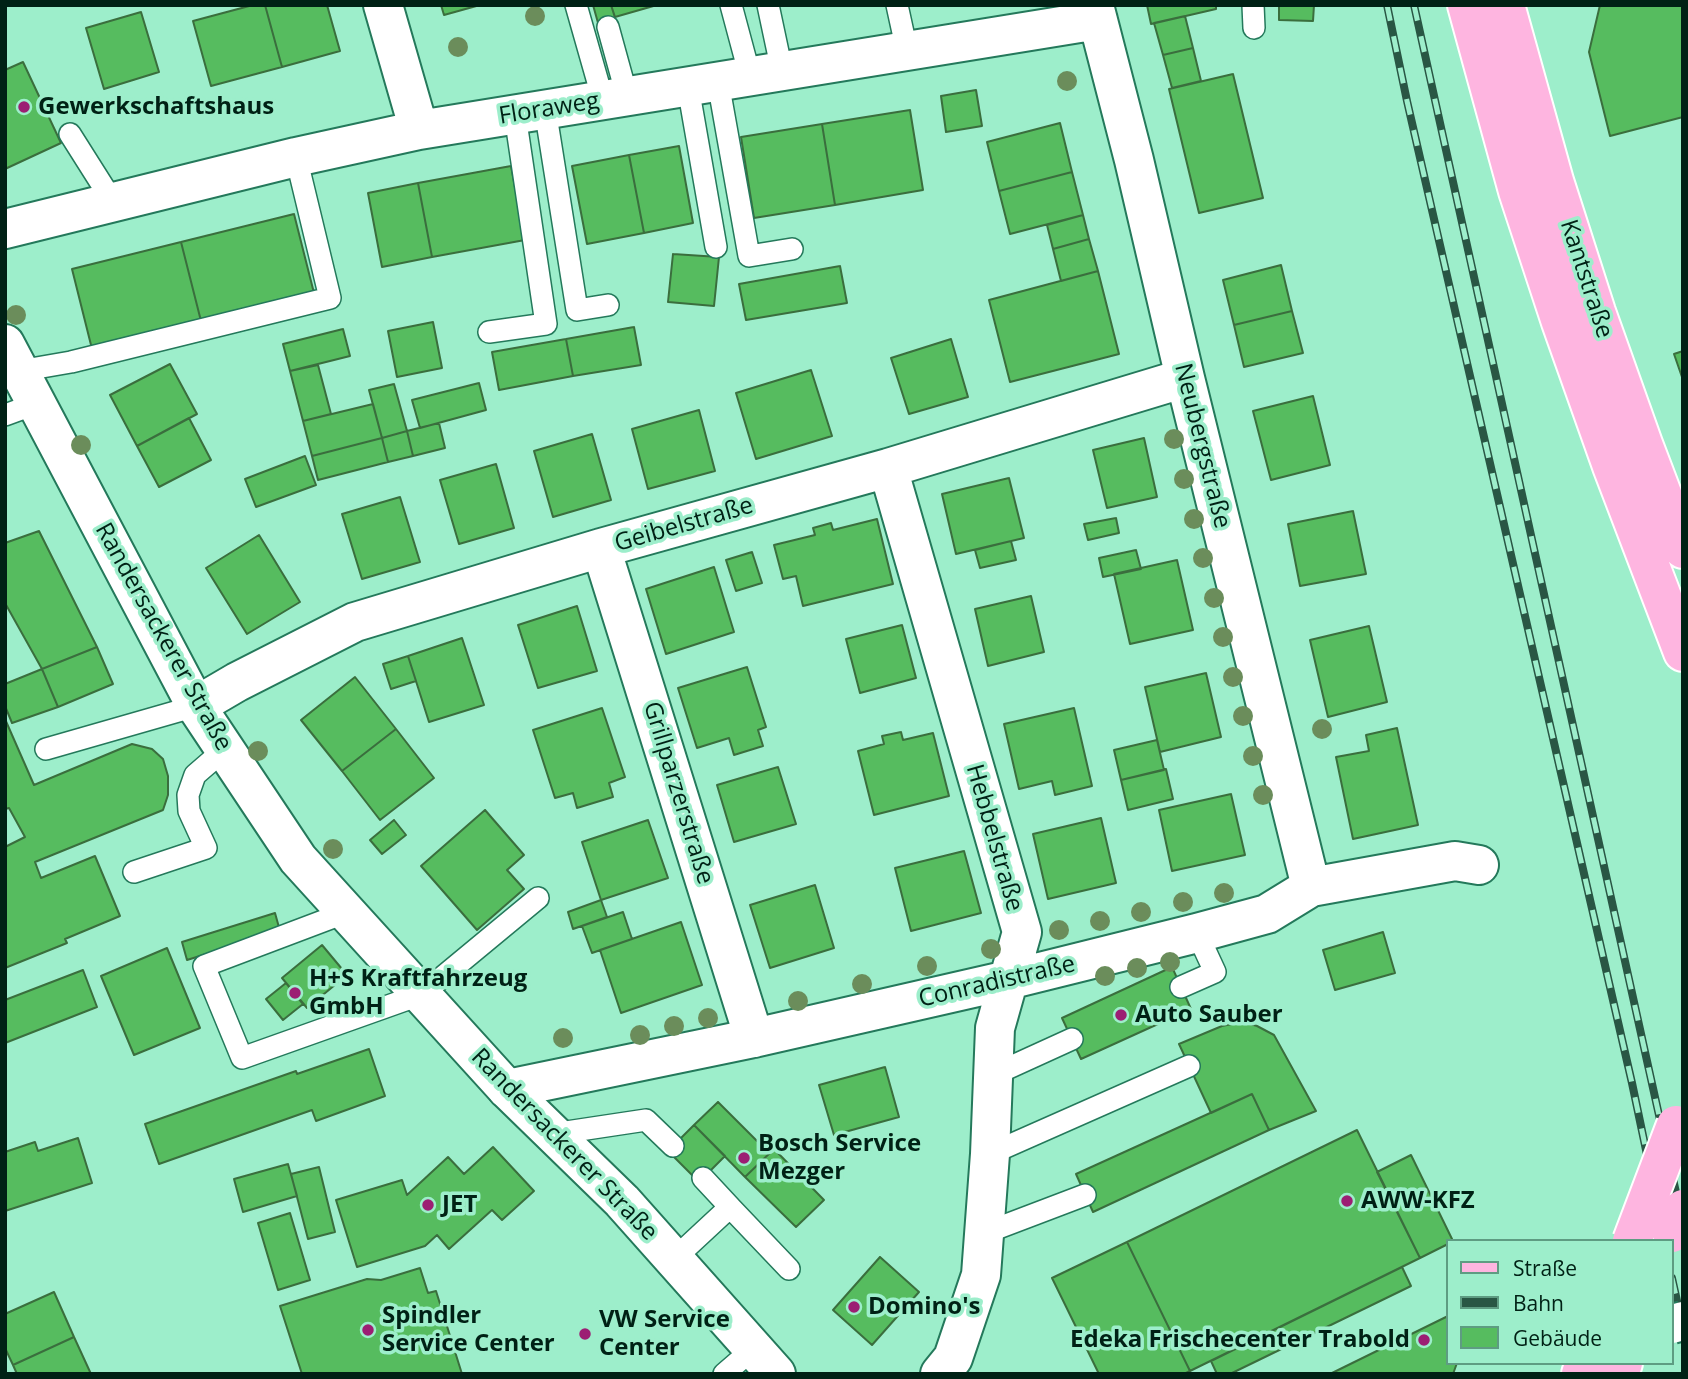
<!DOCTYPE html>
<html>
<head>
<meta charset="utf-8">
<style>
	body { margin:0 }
	#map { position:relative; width:1688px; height:1379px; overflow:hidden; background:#9deecb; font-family:"Open Sans",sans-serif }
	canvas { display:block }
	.frame { position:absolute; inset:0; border:7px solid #002115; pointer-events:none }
	.legend { position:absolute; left:1446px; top:1239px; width:228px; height:126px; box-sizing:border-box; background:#9deecb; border:2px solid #5e9c82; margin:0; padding:9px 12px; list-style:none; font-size:21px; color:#002115 }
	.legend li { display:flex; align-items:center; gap:14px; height:35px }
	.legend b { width:35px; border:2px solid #5e9c82 }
</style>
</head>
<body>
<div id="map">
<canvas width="1688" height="1379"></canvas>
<div class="frame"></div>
<ul class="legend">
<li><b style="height:9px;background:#feb5e0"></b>Straße</li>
<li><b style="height:9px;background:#295644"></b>Bahn</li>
<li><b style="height:19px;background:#56bc5f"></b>Gebäude</li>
</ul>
</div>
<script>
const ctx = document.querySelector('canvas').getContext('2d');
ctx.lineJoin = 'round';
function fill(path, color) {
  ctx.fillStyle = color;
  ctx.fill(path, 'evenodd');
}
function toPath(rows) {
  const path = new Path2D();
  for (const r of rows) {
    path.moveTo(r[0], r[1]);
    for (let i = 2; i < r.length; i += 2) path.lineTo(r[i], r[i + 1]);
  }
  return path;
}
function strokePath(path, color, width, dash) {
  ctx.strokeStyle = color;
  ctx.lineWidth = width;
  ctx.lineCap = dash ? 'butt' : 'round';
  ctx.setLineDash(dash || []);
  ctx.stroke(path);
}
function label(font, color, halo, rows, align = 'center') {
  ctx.font = font + ' "Open Sans",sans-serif';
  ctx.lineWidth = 7;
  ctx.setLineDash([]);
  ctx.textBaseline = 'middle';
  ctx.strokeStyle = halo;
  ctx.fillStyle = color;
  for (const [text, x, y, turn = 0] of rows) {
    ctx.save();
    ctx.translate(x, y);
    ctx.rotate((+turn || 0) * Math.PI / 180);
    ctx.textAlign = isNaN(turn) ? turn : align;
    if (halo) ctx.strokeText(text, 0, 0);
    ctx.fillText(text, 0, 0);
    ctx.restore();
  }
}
const building = toPath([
	[253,5,265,5,282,67,211,86,193,21,253,5],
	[265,5,327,5,340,51,282,67,265,5],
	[441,5,480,5,444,15,441,5],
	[593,5,611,5,617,24,600,30,593,5],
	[611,5,657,5,615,17,611,5],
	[1147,5,1216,5,1216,9,1151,24,1147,5],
	[1279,5,1314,5,1313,21,1279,20,1279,5],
	[1600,5,1683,5,1683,117,1610,136,1589,52,1600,5],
	[141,12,159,72,104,89,86,28,141,12],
	[1185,16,1193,48,1163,55,1154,23,1185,16],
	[1193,48,1201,81,1172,88,1163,55,1193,48],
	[23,62,61,143,5,169,5,70,23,62],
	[1233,74,1263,198,1199,213,1169,89,1233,74],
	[976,90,982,126,946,132,941,96,976,90],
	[910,110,923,190,835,205,822,124,910,110],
	[1060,123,1072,172,999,191,987,142,1060,123],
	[822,124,835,205,754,218,741,137,822,124],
	[679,146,693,223,644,233,629,155,679,146],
	[629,155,644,233,587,244,572,166,629,155],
	[511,166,525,240,432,257,418,183,511,166],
	[1072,172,1083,215,1010,234,999,191,1072,172],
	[418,183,432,257,382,267,368,193,418,183],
	[294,214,315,297,202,325,181,242,294,214],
	[1083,215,1089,239,1053,249,1047,225,1083,215],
	[1089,239,1098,271,1061,281,1053,249,1089,239],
	[181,242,202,325,93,353,72,269,181,242],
	[673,254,719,257,714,306,668,302,673,254],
	[1281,265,1292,311,1234,325,1223,280,1281,265],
	[840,266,847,303,746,320,739,284,840,266],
	[1098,271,1119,354,1010,382,989,300,1098,271],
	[1292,311,1303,353,1244,367,1234,325,1292,311],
	[433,322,442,368,397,377,388,331,433,322],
	[634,327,641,365,573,376,566,339,634,327],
	[343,329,350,356,290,371,283,344,343,329],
	[566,339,573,376,499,390,492,352,566,339],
	[951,339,968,397,909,414,891,358,951,339],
	[1683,351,1683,380,1674,354,1683,351],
	[170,364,197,414,137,446,110,395,170,364],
	[318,365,331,414,303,421,290,371,318,365],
	[811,370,832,436,756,459,736,393,811,370],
	[479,383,486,410,420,428,412,400,479,383],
	[394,384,407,431,382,438,369,390,394,384],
	[1313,396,1330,465,1271,480,1253,411,1313,396],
	[373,404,382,438,312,456,303,421,373,404],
	[699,410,715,471,648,489,632,429,699,410],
	[189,418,211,460,159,487,137,446,189,418],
	[439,423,445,448,413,456,407,431,439,423],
	[407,431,413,456,388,462,382,438,407,431],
	[592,434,611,500,553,517,534,451,592,434],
	[382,438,388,462,318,480,312,456,382,438],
	[1144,438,1157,497,1107,508,1093,450,1144,438],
	[305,456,316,485,256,507,245,479,305,456],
	[496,464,514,528,459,544,440,480,496,464],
	[1009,478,1024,538,956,554,942,494,1009,478],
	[400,497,420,562,362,579,342,514,400,497],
	[1353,511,1366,574,1300,586,1288,524,1353,511],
	[1116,518,1119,533,1088,540,1084,524,1116,518],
	[877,519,893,584,803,606,796,576,783,579,774,545,815,535,813,528,831,523,833,530,877,519],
	[39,531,97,647,42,669,5,603,5,543,39,531],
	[259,535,300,602,247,634,206,568,259,535],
	[1011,541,1016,560,980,568,975,550,1011,541],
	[1136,550,1141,569,1103,577,1099,558,1136,550],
	[752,552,762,583,736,591,726,560,752,552],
	[1177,560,1193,630,1130,644,1114,574,1177,560],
	[714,567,734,632,666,654,646,589,714,567],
	[1031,596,1044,652,988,666,975,609,1031,596],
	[577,606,597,671,538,688,518,625,577,606],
	[902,625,916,678,860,693,846,639,902,625],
	[1369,626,1387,702,1328,717,1310,640,1369,626],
	[462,638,484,705,429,722,408,656,462,638],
	[97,647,113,684,58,707,42,669,97,647],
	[408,656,416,681,391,689,383,664,408,656],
	[747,667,766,727,758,730,763,746,734,755,729,738,697,748,678,688,747,667],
	[42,669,58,707,12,723,5,706,5,684,42,669],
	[1206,673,1221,737,1160,752,1145,687,1206,673],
	[355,677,396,729,342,771,301,720,355,677],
	[602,708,625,777,609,783,613,797,577,808,573,793,555,798,533,730,602,708],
	[1074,708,1092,786,1055,795,1052,781,1019,789,1004,724,1074,708],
	[5,719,34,785,132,744,152,749,163,759,168,776,168,795,163,810,35,862,41,878,95,856,120,916,65,939,67,943,5,968,5,847,25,837,9,808,5,809,5,719],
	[1397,728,1418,825,1353,839,1336,757,1369,751,1366,735,1397,728],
	[396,729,434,778,380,820,342,771,396,729],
	[901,732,903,740,933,733,949,796,874,815,858,751,884,744,882,736,901,732],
	[1157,740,1164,770,1121,780,1114,750,1157,740],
	[778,767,796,824,734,842,717,785,778,767],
	[1166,769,1173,799,1128,810,1121,780,1166,769],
	[1231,794,1245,855,1172,871,1159,810,1231,794],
	[485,810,524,855,507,870,524,889,477,930,421,866,485,810],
	[1101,818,1116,883,1048,899,1033,834,1101,818],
	[394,820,406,835,382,854,370,840,394,820],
	[648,820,668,878,601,900,582,842,648,820],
	[964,851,981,913,911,931,895,868,964,851],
	[815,885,834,948,770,968,750,905,815,885],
	[601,900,607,917,573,929,568,912,601,900],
	[623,912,632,939,592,953,582,926,623,912],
	[275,913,280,931,187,960,182,942,275,913],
	[681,922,702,985,621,1013,600,950,681,922],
	[1383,932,1395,973,1335,990,1323,950,1383,932],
	[322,945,347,975,307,1008,282,978,322,945],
	[167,948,200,1028,134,1055,101,976,167,948],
	[1172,967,1191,1009,1081,1059,1062,1018,1172,967],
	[83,970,97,1007,5,1043,5,1000,83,970],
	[286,983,303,1004,283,1020,266,999,286,983],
	[1237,1023,1247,1023,1257,1026,1274,1035,1316,1111,1269,1130,1252,1094,1211,1113,1179,1044,1222,1026,1237,1023],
	[369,1049,385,1096,316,1121,312,1110,159,1164,145,1124,296,1071,297,1074,369,1049],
	[885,1067,899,1117,834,1135,819,1085,885,1067],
	[1252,1094,1269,1130,1093,1212,1076,1174,1252,1094],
	[718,1102,757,1141,761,1137,774,1149,745,1177,694,1125,718,1102],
	[694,1125,725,1156,699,1182,668,1151,694,1125],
	[1357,1130,1420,1258,1190,1371,1127,1242,1357,1130],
	[78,1138,92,1183,5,1211,5,1152,35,1142,38,1151,78,1138],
	[493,1147,534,1191,502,1220,492,1210,449,1249,437,1235,425,1246,357,1267,336,1200,402,1180,407,1195,448,1157,464,1174,493,1147],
	[774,1149,824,1200,796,1227,745,1177,774,1149],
	[1411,1155,1453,1241,1448,1241,1448,1244,1420,1258,1377,1172,1411,1155],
	[288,1164,297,1196,243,1212,234,1179,288,1164],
	[319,1167,335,1232,308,1239,291,1174,319,1167],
	[290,1213,310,1280,278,1290,258,1223,290,1213],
	[1127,1242,1190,1371,1184,1374,1099,1374,1052,1278,1127,1242],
	[880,1257,919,1292,872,1345,833,1310,880,1257],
	[1402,1267,1411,1286,1230,1374,1217,1374,1211,1361,1402,1267],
	[420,1268,428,1293,436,1291,462,1374,302,1374,280,1306,367,1279,381,1280,420,1268],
	[54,1292,74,1337,13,1365,5,1348,5,1314,54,1292],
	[1448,1316,1448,1363,1457,1363,1453,1374,1330,1374,1448,1316],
	[74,1337,91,1374,17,1374,13,1365,74,1337]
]);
fill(building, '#56bc5f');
strokePath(building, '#3a6e3d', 2);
const service = toPath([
	[576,5,603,100],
	[731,5,750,76],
	[768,5,782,71],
	[897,5,907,51],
	[1253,5,1254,28],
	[608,27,627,96],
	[718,82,749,256,792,249],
	[688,87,716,247],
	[545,109,577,310,608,305],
	[70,134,113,202],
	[489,332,546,324,515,115],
	[19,371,71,362,330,298,296,157],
	[5,415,35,404],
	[46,749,196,706],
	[134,872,206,848,189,811,188,795,195,775,225,749],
	[347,912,204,966,242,1058,422,994,538,898],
	[1181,987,1215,972,1197,933],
	[993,1075,1072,1039],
	[553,1134,646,1120,673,1146],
	[990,1154,1189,1066],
	[730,1207,789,1269],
	[985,1233,1085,1195],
	[674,1259,730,1207,703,1178],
	[724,1374,753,1349]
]);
const minor = toPath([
	[383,5,419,130],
	[1094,5,1134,160,1185,378,1311,887],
	[5,229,296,157,419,130,1098,20],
	[888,468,1022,932,995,1028,990,1154,981,1275,953,1358,940,1374],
	[601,548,754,1038],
	[196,706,237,682,355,622,601,548,888,468,1185,378],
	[507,1089,754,1038,1008,980,1197,933,1267,914,1311,887,1455,861,1479,865]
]);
const tertiary = toPath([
	[5,344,196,706,298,859,507,1089,622,1201,776,1374]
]);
const primary = toPath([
	[1467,5,1518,191,1561,322,1612,466,1683,652],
	[1505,5,1554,181,1596,312,1643,444,1683,549],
	[1581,1374,1585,1363],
	[1619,1374,1623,1363]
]);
strokePath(service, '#24795b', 24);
strokePath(minor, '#24795b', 42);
strokePath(tertiary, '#24795b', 42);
strokePath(primary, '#fff', 42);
strokePath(service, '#fff', 21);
strokePath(minor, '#fff', 38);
strokePath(tertiary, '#fff', 38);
strokePath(primary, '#feb5e0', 38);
const rail = toPath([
	[1387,5,1407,101,1632,1083,1665,1241],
	[1414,5,1683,1224],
	[1672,1278,1683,1328]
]);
strokePath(rail, '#295644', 8);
strokePath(rail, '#9deecb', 5, [16]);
const secondaryBridge = toPath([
	[1672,1324,1683,1321]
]);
const primaryBridge = toPath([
	[1672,1233,1683,1209],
	[1632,1241,1676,1125]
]);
strokePath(secondaryBridge, '#24795b', 42, []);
strokePath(primaryBridge, '#fff', 42, []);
strokePath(secondaryBridge, '#fff', 38);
strokePath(primaryBridge, '#feb5e0', 38);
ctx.fillStyle = '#6b8d5b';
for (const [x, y] of [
	[535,16],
	[458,47],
	[1067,81],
	[16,315],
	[1174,439],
	[81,445],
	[1184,479],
	[1194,519],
	[1203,558],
	[1214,598],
	[1223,637],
	[1233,677],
	[1243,716],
	[1322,729],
	[258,751],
	[1253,756],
	[1263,795],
	[333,849],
	[1224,893],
	[1183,902],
	[1141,912],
	[1100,921],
	[1059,930],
	[991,949],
	[1170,962],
	[927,966],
	[1137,968],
	[1105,976],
	[862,984],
	[798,1001],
	[708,1018],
	[674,1026],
	[640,1035],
	[563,1038]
]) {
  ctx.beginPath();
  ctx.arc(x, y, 10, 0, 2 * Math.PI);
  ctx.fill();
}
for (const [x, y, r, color] of [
	[24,107,7,"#9c1e73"],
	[295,993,7,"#9c1e73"],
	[1121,1015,7,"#9c1e73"],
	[744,1158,7,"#9c1e73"],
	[1347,1201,7,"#9c1e73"],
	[428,1205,7,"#9c1e73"],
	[854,1307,7,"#9c1e73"],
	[368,1330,7,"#9c1e73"],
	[585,1334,7,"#9c1e73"],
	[1424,1340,7,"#9c1e73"]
]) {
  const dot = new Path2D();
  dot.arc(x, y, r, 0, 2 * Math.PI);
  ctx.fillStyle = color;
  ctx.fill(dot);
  strokePath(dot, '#9deecb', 2.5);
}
label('bold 24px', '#002115', '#9deecb', [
	["Gewerkschaftshaus",38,107],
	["H+S Kraftfahrzeug",309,979],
	["GmbH",309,1007],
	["Auto Sauber",1135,1015],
	["Bosch Service",758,1144],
	["Mezger",758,1172],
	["AWW-KFZ",1361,1201],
	["JET",442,1205],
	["Domino's",868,1307],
	["Spindler",382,1316],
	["Service Center",382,1344],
	["VW Service",599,1320],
	["Center",599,1348],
	["Edeka Frischecenter Trabold",1410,1340,"right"]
], 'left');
label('24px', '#002115', '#9deecb', [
	["Floraweg",549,109,-9],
	["Kantstraße",1586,279,72],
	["Neubergstraße",1202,446,76],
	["Geibelstraße",684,525,-16],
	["Randersackerer Straße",163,637,61],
	["Grillparzerstraße",678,793,73],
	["Hebbelstraße",994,838,74],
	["Conradistraße",997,982,-13],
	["Randersackerer Straße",564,1145,46]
]);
</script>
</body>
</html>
